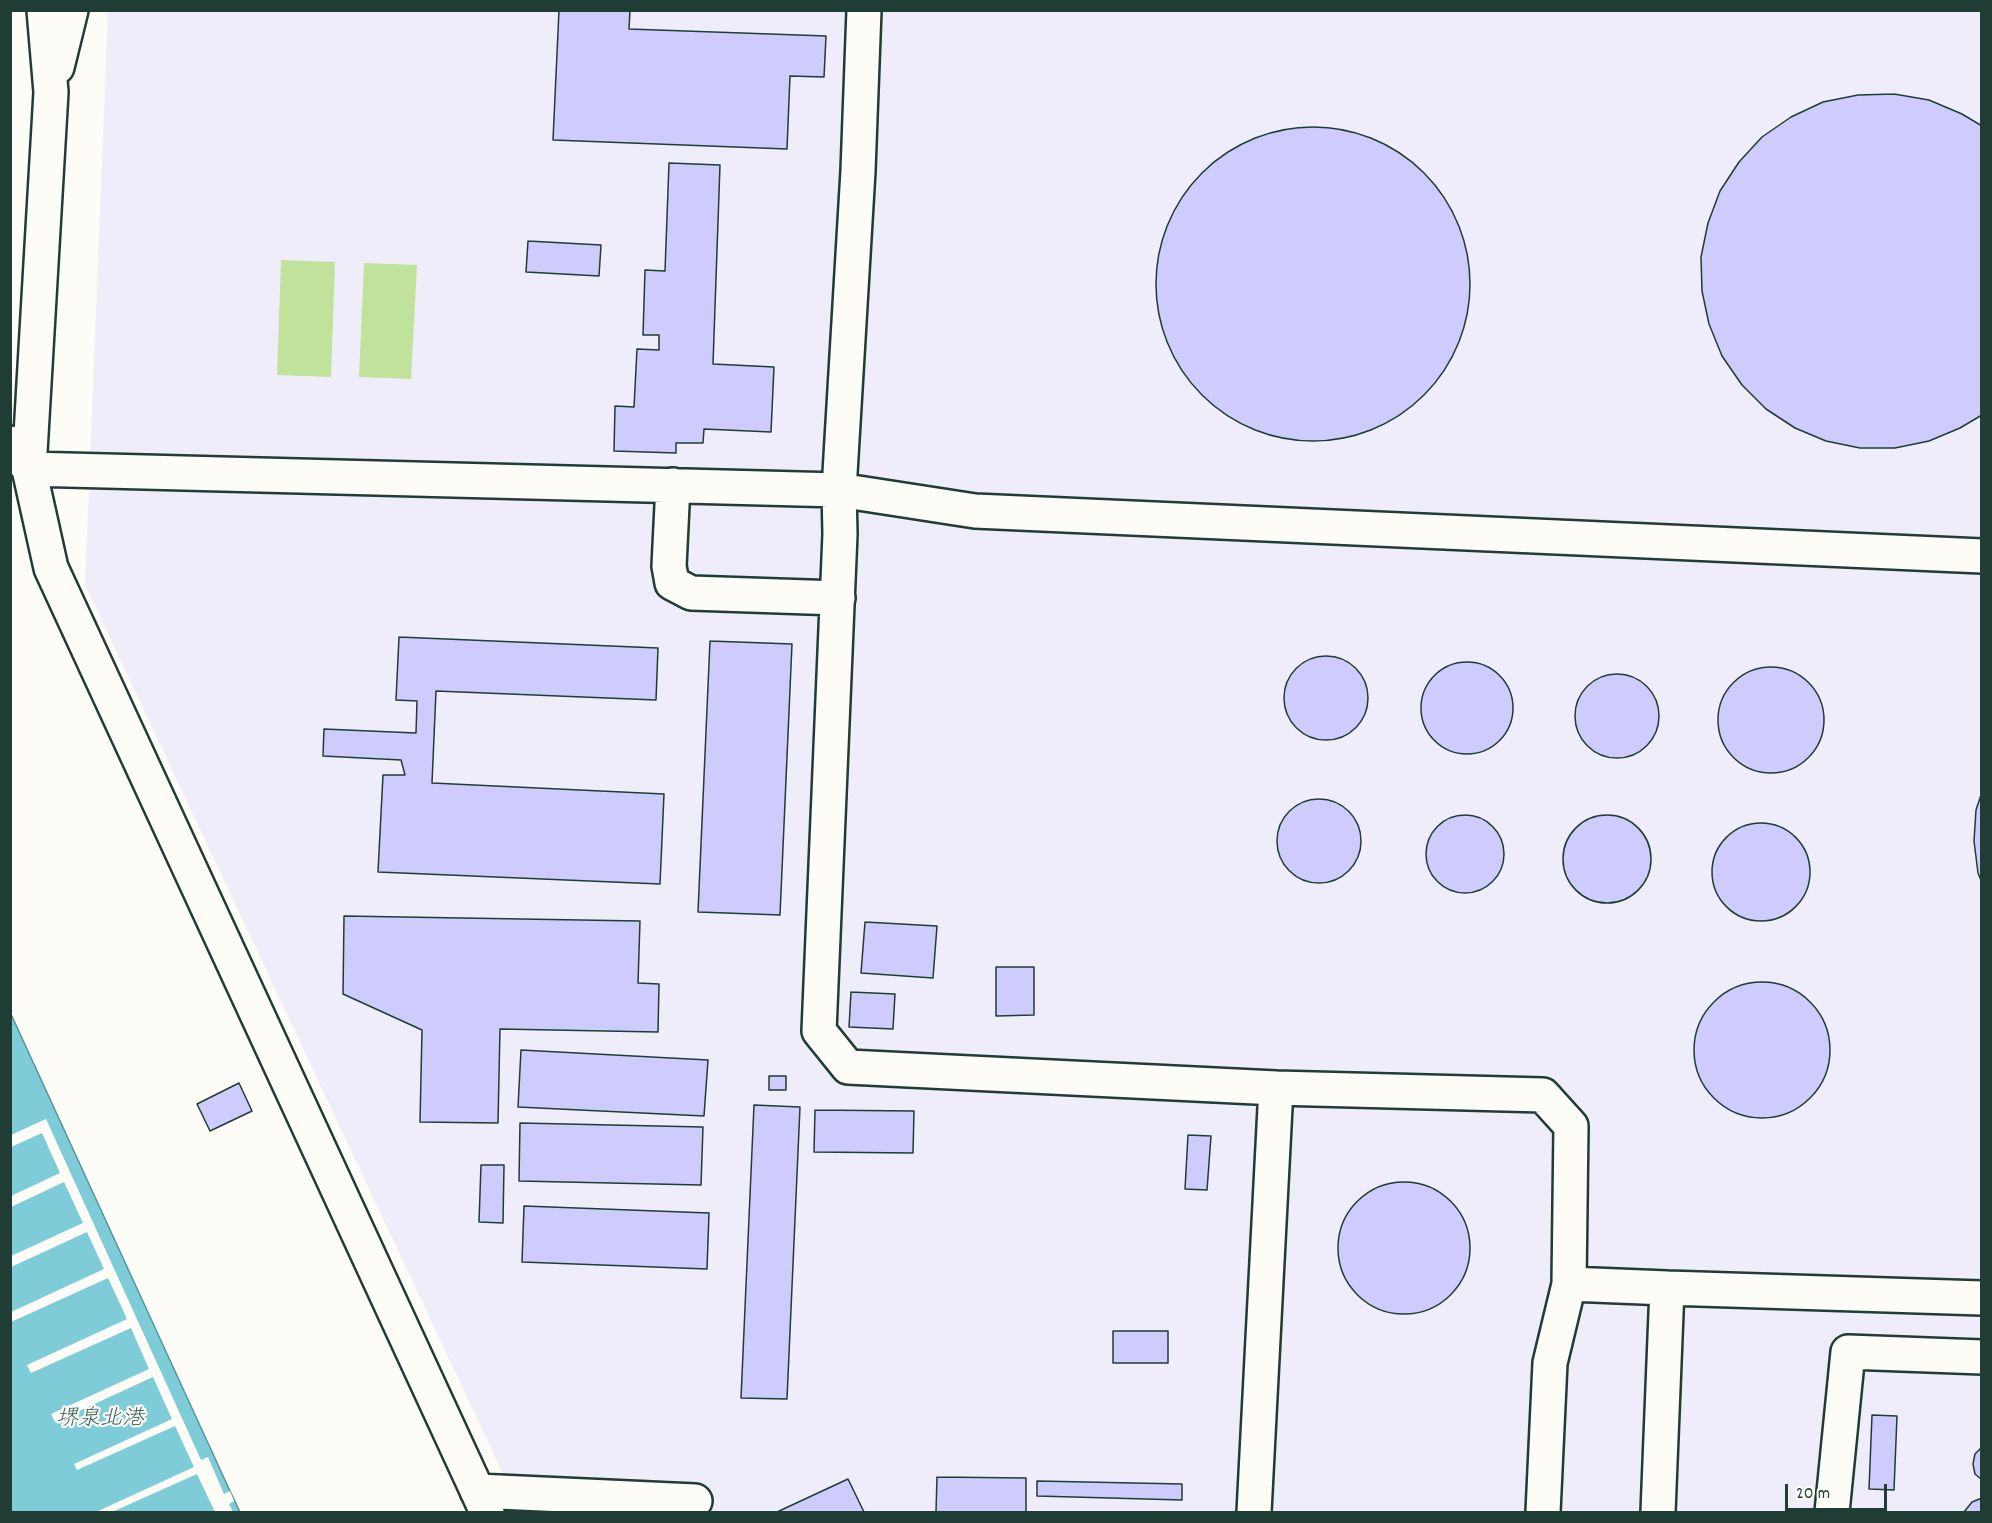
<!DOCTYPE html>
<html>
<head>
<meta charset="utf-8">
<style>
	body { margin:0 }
	#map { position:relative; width:1992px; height:1523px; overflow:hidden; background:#fdfcf7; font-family:Dekko,sans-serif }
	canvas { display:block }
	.frame { position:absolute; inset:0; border:12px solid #1f3d34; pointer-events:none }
	.scale { position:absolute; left:1785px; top:1484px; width:102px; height:27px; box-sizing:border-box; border:3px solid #1f3d34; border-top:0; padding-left:8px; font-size:18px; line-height:21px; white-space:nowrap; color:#1f3d34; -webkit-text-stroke:4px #fdfcf7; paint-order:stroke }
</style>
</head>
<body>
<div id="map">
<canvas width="1992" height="1523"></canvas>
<div class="frame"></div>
<div class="scale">20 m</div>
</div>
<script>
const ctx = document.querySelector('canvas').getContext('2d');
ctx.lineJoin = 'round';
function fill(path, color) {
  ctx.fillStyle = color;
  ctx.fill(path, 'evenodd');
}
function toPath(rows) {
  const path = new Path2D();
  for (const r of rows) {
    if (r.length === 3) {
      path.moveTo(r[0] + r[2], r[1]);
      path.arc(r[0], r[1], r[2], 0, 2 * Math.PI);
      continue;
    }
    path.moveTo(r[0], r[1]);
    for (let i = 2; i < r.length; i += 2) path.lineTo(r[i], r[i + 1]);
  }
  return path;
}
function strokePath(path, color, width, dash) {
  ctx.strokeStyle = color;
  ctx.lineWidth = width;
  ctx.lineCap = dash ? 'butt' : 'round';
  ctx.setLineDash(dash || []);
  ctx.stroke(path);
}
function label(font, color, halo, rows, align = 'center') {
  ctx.font = font + ' Dekko,"Klee One",sans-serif';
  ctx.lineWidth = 4.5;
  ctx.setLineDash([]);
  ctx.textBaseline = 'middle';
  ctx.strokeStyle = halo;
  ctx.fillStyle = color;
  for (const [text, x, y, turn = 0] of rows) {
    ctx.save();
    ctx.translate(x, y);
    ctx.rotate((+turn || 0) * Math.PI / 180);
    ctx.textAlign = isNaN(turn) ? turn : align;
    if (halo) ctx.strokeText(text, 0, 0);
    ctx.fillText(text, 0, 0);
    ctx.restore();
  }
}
fill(toPath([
	[108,11,1981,11,1981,1512,521,1512,85,585]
]), '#efedf9');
fill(toPath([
	[281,260,335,262,331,377,277,375],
	[364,263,417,265,411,379,359,377]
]), '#c0e29b');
const water = toPath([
	[10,1012,230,1491,240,1512,11,1512,10,1012]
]);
fill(water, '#7dccd8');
strokePath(water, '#579396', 1.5);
fill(toPath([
	[46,1119,201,1460,208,1457,224,1494,230,1491,234,1501,229,1504,233,1512,215,1512,197,1474,112,1512,96,1512,194,1467,175,1426,77,1470,74,1464,172,1419,153,1377,55,1422,51,1414,149,1369,131,1328,31,1373,27,1365,127,1319,108,1278,11,1322,11,1312,104,1269,87,1232,11,1267,11,1256,83,1223,64,1182,11,1207,11,1196,60,1173,42,1133,11,1147,11,1135]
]), '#fdfcf7');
const building = toPath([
	[559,10,630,10,629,29,826,36,824,77,790,76,787,149,553,140,559,10],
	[1894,94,1929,100,1962,114,1982,126,1982,415,1960,428,1929,441,1895,448,1860,448,1826,441,1795,428,1766,409,1742,385,1722,356,1709,324,1702,291,1701,257,1708,223,1720,191,1739,162,1762,137,1791,117,1823,102,1858,95,1894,94],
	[1313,284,157],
	[669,163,720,165,713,364,774,367,771,432,704,429,703,443,676,443,676,453,614,451,615,406,634,407,637,349,659,350,659,335,643,335,645,270,665,271,669,163],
	[528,241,601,245,599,276,526,272,528,241],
	[399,637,658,648,656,700,436,691,432,783,664,794,660,884,378,872,383,775,405,775,401,760,323,756,324,729,416,733,417,701,396,700,399,637],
	[710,641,792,644,780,915,698,912,710,641],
	[1326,698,42],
	[1467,708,46],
	[1771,720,53],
	[1617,716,42],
	[1982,792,1982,883,1978,873,1974,841,1976,810,1982,792],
	[1319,841,42],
	[1607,859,44],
	[1465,854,39],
	[1761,872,49],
	[344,916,640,921,638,983,659,984,658,1032,500,1029,498,1123,420,1122,422,1030,343,994,344,916],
	[865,922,937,926,933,978,861,973,865,922],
	[996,967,1034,967,1034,1015,996,1016,996,967],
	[1762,1050,68],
	[851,992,895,994,893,1029,849,1027,851,992],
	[521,1050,708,1060,704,1116,518,1107,521,1050],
	[769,1076,786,1076,786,1090,769,1090,769,1076],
	[239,1083,252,1111,210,1131,197,1104,239,1083],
	[754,1105,800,1107,787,1399,741,1398,754,1105],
	[815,1110,914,1111,913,1153,814,1152,815,1110],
	[520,1123,703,1127,701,1185,519,1181,520,1123],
	[1188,1135,1211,1136,1207,1190,1185,1189,1188,1135],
	[481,1165,504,1165,503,1223,479,1222,481,1165],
	[1404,1248,66],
	[524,1206,709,1213,707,1269,522,1262,524,1206],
	[1113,1331,1168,1331,1168,1363,1113,1363,1113,1331],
	[1872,1415,1897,1416,1894,1490,1869,1489,1872,1415],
	[1982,1447,1982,1480,1975,1474,1973,1464,1975,1454,1982,1447],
	[937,1477,1026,1478,1026,1512,936,1512,937,1477],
	[848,1479,864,1512,777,1512,848,1479],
	[1037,1481,1182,1484,1182,1500,1037,1496,1037,1481],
	[1982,1498,1982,1512,1964,1512,1972,1502,1982,1498]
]);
fill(building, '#cecbfd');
strokePath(building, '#1f3d34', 1.5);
const minor = toPath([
	[44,10,51,92,29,469,51,568,487,1512],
	[864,10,858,171,839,490,840,534,819,1031,848,1067,1276,1088],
	[57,67,71,10],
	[10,443,29,469,839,490,975,511,1982,556],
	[673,485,669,566,672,583,691,593,838,598],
	[1569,1284,1667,1288,1658,1512],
	[1667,1288,1982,1298],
	[477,1491,695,1501],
	[1254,1512,1276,1088,1543,1095,1571,1126,1569,1284,1550,1363,1543,1512],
	[1832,1512,1848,1352,1982,1357]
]);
strokePath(minor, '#1f3d34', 38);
strokePath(minor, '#fdfcf7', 33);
label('italic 22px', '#36615d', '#fdfcf7', [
	["堺泉北港",100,1421]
]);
</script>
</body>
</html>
